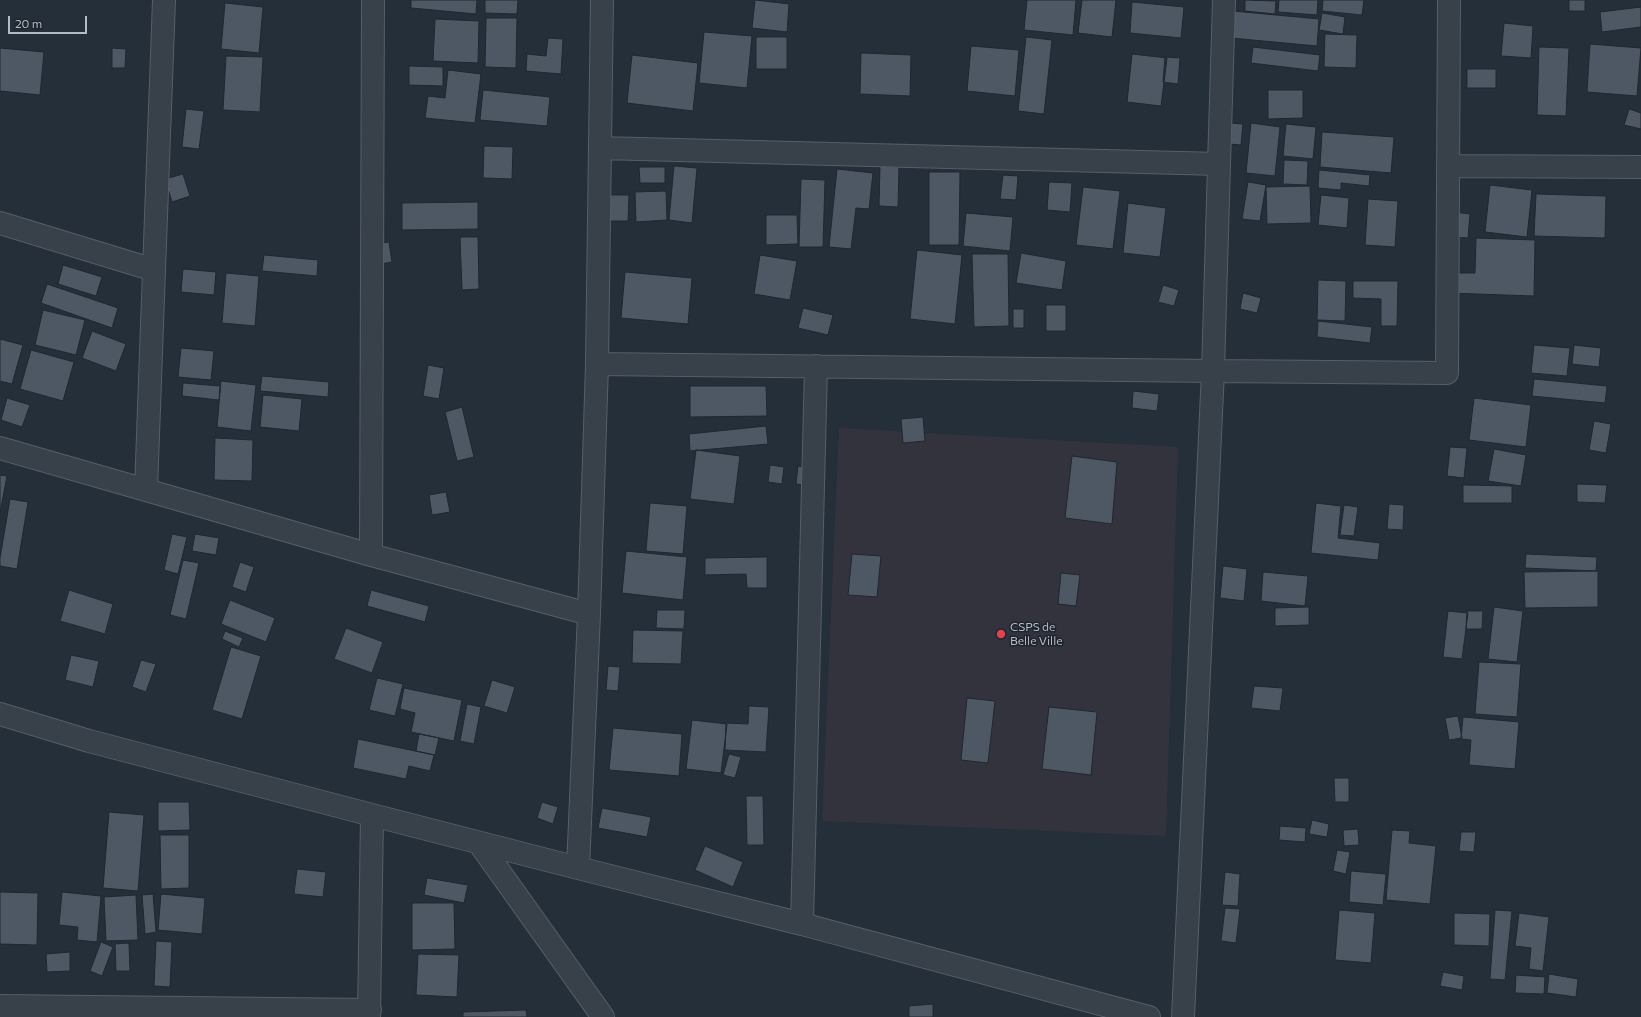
<!DOCTYPE html>
<html>
<head>
<meta charset="utf-8">
<style>
	body { margin:0 }
	#map { position:relative; width:1641px; height:1017px; overflow:hidden; background:#252f39; font-family:Commissioner,sans-serif }
	canvas { display:block }
	.scale { position:absolute; left:8px; top:16px; width:79px; height:18px; box-sizing:border-box; border:2px solid #b4bbc5; border-top:0; padding-left:5px; font-size:12px; line-height:14px; white-space:nowrap; color:#b4bbc5; -webkit-text-stroke:3px #1e252e; paint-order:stroke }
</style>
</head>
<body>
<div id="map">
<canvas width="1641" height="1017"></canvas>
<div class="scale">20 m</div>
</div>
<script>
const ctx = document.querySelector('canvas').getContext('2d');
ctx.lineJoin = 'round';
function fill(path, color) {
  ctx.fillStyle = color;
  ctx.fill(path, 'evenodd');
}
function toPath(rows) {
  const path = new Path2D();
  for (const r of rows) {
    path.moveTo(r[0], r[1]);
    for (let i = 2; i < r.length; i += 2) path.lineTo(r[i], r[i + 1]);
  }
  return path;
}
function strokePath(path, color, width, dash) {
  ctx.strokeStyle = color;
  ctx.lineWidth = width;
  ctx.lineCap = dash ? 'butt' : 'round';
  ctx.setLineDash(dash || []);
  ctx.stroke(path);
}
function label(font, color, halo, rows, align = 'center') {
  ctx.font = font + ' Commissioner,sans-serif';
  ctx.lineWidth = 3;
  ctx.setLineDash([]);
  ctx.textBaseline = 'middle';
  ctx.strokeStyle = halo;
  ctx.fillStyle = color;
  for (const [text, x, y, turn = 0] of rows) {
    ctx.save();
    ctx.translate(x, y);
    ctx.rotate((+turn || 0) * Math.PI / 180);
    ctx.textAlign = isNaN(turn) ? turn : align;
    if (halo) ctx.strokeText(text, 0, 0);
    ctx.fillText(text, 0, 0);
    ctx.restore();
  }
}
fill(toPath([
	[839,428,1178,447,1166,836,822,821]
]), '#33333e');
const building = toPath([
	[411,0,477,0,476,14,411,8,411,0],
	[485,0,518,0,517,14,485,13,485,0],
	[755,0,789,4,787,32,752,28,755,0],
	[1027,0,1076,0,1073,35,1024,30,1027,0],
	[1082,0,1116,0,1112,37,1078,33,1082,0],
	[1245,0,1276,1,1275,14,1245,11,1245,0],
	[1279,0,1318,0,1317,15,1278,12,1279,0],
	[1323,0,1364,0,1362,15,1322,11,1323,0],
	[1569,0,1585,0,1585,11,1569,11,1569,0],
	[1132,2,1184,7,1181,38,1130,33,1132,2],
	[225,3,263,7,259,53,221,49,225,3],
	[1641,7,1641,27,1602,32,1600,12,1641,7],
	[1233,11,1319,19,1317,46,1231,38,1233,11],
	[1322,13,1345,17,1343,34,1319,30,1322,13],
	[486,18,517,18,516,68,485,67,486,18],
	[435,19,479,21,478,63,433,61,435,19],
	[1504,23,1533,26,1531,58,1501,56,1504,23],
	[704,32,752,36,747,88,699,83,704,32],
	[1325,34,1357,35,1356,68,1324,67,1325,34],
	[756,37,787,37,787,69,756,69,756,37],
	[1026,37,1052,40,1044,114,1018,111,1026,37],
	[548,38,563,39,561,74,526,71,527,54,546,56,548,38],
	[1590,44,1641,48,1637,96,1587,92,1590,44],
	[971,46,1019,50,1015,96,967,91,971,46],
	[1253,47,1320,55,1318,71,1251,63,1253,47],
	[1539,47,1569,48,1566,116,1537,115,1539,47],
	[0,48,44,52,40,95,0,91,0,48],
	[112,48,126,49,125,68,112,68,112,48],
	[861,53,911,55,910,96,860,94,861,53],
	[1132,54,1167,58,1161,106,1127,102,1132,54],
	[632,55,698,63,693,111,627,103,632,55],
	[226,56,263,57,260,112,223,110,226,56],
	[1165,57,1180,58,1178,84,1163,82,1165,57],
	[409,66,443,67,443,86,409,85,409,66],
	[1467,69,1496,69,1496,88,1467,88,1467,69],
	[448,70,481,74,475,123,425,118,428,96,445,98,448,70],
	[483,90,550,97,547,126,480,120,483,90],
	[1268,90,1303,90,1303,118,1268,119,1268,90],
	[186,109,204,111,199,149,182,147,186,109],
	[1629,109,1641,113,1641,129,1624,125,1629,109],
	[1230,123,1243,124,1241,145,1229,144,1230,123],
	[1251,123,1280,127,1275,176,1246,173,1251,123],
	[1286,124,1316,127,1313,159,1283,156,1286,124],
	[1322,132,1394,137,1391,173,1320,167,1322,132],
	[484,146,513,147,512,179,483,178,484,146],
	[1284,160,1308,161,1307,185,1283,184,1284,160],
	[674,166,697,168,692,223,669,220,674,166],
	[880,166,899,167,898,207,879,206,880,166],
	[639,167,665,167,665,183,640,183,639,167],
	[837,169,873,173,869,209,856,208,851,249,829,247,837,169],
	[1319,170,1370,175,1369,186,1341,183,1341,190,1318,188,1319,170],
	[929,172,960,172,959,245,929,245,929,172],
	[183,174,190,196,172,202,165,179,183,174],
	[1003,175,1018,176,1016,200,1000,199,1003,175],
	[801,179,825,180,823,247,799,247,801,179],
	[1049,182,1072,183,1070,212,1047,210,1049,182],
	[1248,182,1266,185,1260,221,1242,219,1248,182],
	[1490,185,1532,190,1527,237,1485,232,1490,185],
	[1310,186,1311,223,1267,224,1266,187,1310,186],
	[1083,187,1120,191,1113,249,1076,245,1083,187],
	[666,191,667,220,636,222,635,192,666,191],
	[1536,194,1606,196,1605,238,1534,236,1536,194],
	[607,195,629,195,628,221,607,221,607,195],
	[1321,195,1349,198,1347,228,1318,225,1321,195],
	[1368,199,1398,201,1395,247,1365,245,1368,199],
	[478,202,478,229,402,230,402,203,478,202],
	[1128,203,1166,208,1160,257,1123,253,1128,203],
	[1455,212,1470,214,1468,238,1453,237,1455,212],
	[966,213,1013,217,1010,251,963,246,966,213],
	[766,215,797,215,798,244,766,245,766,215],
	[460,237,478,237,479,289,462,290,460,237],
	[1476,238,1535,240,1534,296,1448,293,1449,273,1475,273,1476,238],
	[389,242,392,262,370,266,368,245,389,242],
	[917,250,962,255,955,324,910,319,917,250],
	[1021,253,1066,261,1062,290,1016,283,1021,253],
	[972,254,1008,254,1009,326,974,327,972,254],
	[264,255,318,260,317,276,262,271,264,255],
	[760,255,797,261,790,300,754,294,760,255],
	[63,265,102,277,96,296,58,284,63,265],
	[183,269,216,272,214,295,181,292,183,269],
	[625,272,692,278,688,324,621,318,625,272],
	[226,273,259,276,255,326,222,323,226,273],
	[1318,280,1346,281,1345,321,1317,320,1318,280],
	[1353,281,1398,281,1397,326,1381,326,1381,299,1353,298,1353,281],
	[47,284,118,308,112,328,41,303,47,284],
	[1163,285,1179,290,1174,306,1158,302,1163,285],
	[1243,293,1261,298,1257,313,1240,309,1243,293],
	[1046,305,1066,305,1066,331,1046,331,1046,305],
	[803,308,833,315,828,335,798,328,803,308],
	[1013,309,1024,309,1024,328,1013,328,1013,309],
	[43,310,85,320,76,355,35,345,43,310],
	[1318,321,1372,327,1370,343,1317,337,1318,321],
	[92,331,126,344,116,371,82,358,92,331],
	[0,339,23,345,12,384,0,381,0,339],
	[1534,345,1570,348,1567,376,1531,373,1534,345],
	[1574,345,1601,348,1599,367,1572,364,1574,345],
	[181,348,214,351,211,380,178,377,181,348],
	[31,350,74,362,63,401,20,389,31,350],
	[428,365,444,368,439,399,423,396,428,365],
	[262,376,329,382,328,397,260,391,262,376],
	[1534,379,1607,386,1605,403,1532,396,1534,379],
	[221,381,256,385,251,431,217,427,221,381],
	[183,383,220,386,219,400,182,396,183,383],
	[690,386,766,386,767,416,690,417,690,386],
	[1133,391,1159,394,1157,411,1132,408,1133,391],
	[263,395,302,399,299,431,260,427,263,395],
	[7,398,30,405,22,427,1,420,7,398],
	[1474,398,1531,405,1526,447,1469,440,1474,398],
	[462,407,474,457,457,461,445,412,462,407],
	[923,417,925,441,903,443,901,419,923,417],
	[1594,421,1611,424,1606,453,1589,450,1594,421],
	[766,426,768,444,690,451,689,434,766,426],
	[215,438,253,440,252,481,214,480,215,438],
	[1450,447,1467,448,1464,478,1447,476,1450,447],
	[1494,449,1526,455,1521,486,1488,481,1494,449],
	[696,450,740,456,734,504,690,499,696,450],
	[1072,456,1117,462,1112,524,1065,518,1072,456],
	[770,465,784,467,782,484,768,482,770,465],
	[798,466,815,469,813,486,796,484,798,466],
	[0,475,7,476,0,513,0,475],
	[1577,484,1607,485,1605,503,1577,502,1577,484],
	[1463,485,1512,486,1512,503,1463,503,1463,485],
	[446,492,450,512,432,515,429,495,446,492],
	[10,499,28,502,17,569,0,566,0,558,10,499],
	[650,503,687,506,683,554,646,551,650,503],
	[1316,503,1341,506,1338,538,1380,543,1378,560,1311,553,1316,503],
	[1389,504,1404,505,1403,530,1387,529,1389,504],
	[1344,505,1358,507,1354,536,1340,535,1344,505],
	[172,534,187,537,178,574,164,570,172,534],
	[195,534,219,538,216,555,192,551,195,534],
	[626,551,687,557,683,600,622,593,626,551],
	[852,554,881,556,877,597,848,595,852,554],
	[1526,554,1597,557,1596,571,1525,568,1526,554],
	[767,557,767,588,747,588,746,574,705,575,705,558,767,557],
	[183,560,199,563,186,619,170,615,183,560],
	[240,562,254,567,246,592,232,587,240,562],
	[1223,566,1247,569,1244,601,1220,598,1223,566],
	[1598,571,1598,607,1525,608,1524,572,1598,571],
	[1263,572,1308,576,1305,606,1261,601,1263,572],
	[1061,573,1080,575,1076,606,1058,604,1061,573],
	[69,590,113,604,105,634,60,621,69,590],
	[371,590,429,606,425,622,367,606,371,590],
	[230,600,275,618,266,642,221,624,230,600],
	[1309,607,1309,625,1275,626,1275,608,1309,607],
	[1494,607,1523,611,1517,662,1488,659,1494,607],
	[657,610,685,610,684,629,656,628,657,610],
	[1448,611,1468,613,1462,659,1443,657,1448,611],
	[1467,611,1483,611,1482,629,1466,629,1467,611],
	[346,628,383,642,372,673,334,659,346,628],
	[633,630,683,631,681,664,632,663,633,630],
	[225,631,243,638,239,647,222,639,225,631],
	[231,647,261,656,242,719,212,710,231,647],
	[71,655,99,661,93,687,65,680,71,655],
	[141,660,156,664,146,692,132,687,141,660],
	[1479,662,1521,664,1517,717,1475,714,1479,662],
	[608,666,620,667,618,691,606,690,608,666],
	[377,678,403,684,395,716,369,710,377,678],
	[492,680,515,687,507,713,484,706,492,680],
	[1254,686,1283,688,1280,711,1251,708,1254,686],
	[404,688,462,700,454,741,411,732,415,713,400,709,404,688],
	[967,698,995,701,988,763,961,760,967,698],
	[467,704,481,707,474,744,460,741,467,704],
	[749,706,769,707,766,752,725,750,726,723,748,724,749,706],
	[1049,707,1097,712,1091,775,1042,769,1049,707],
	[1458,716,1462,738,1449,740,1445,718,1458,716],
	[1463,717,1519,722,1515,769,1469,765,1471,740,1461,739,1463,717],
	[692,720,727,724,721,773,686,769,692,720],
	[613,728,682,734,679,776,609,770,613,728],
	[419,734,439,738,435,755,416,751,419,734],
	[358,739,434,755,430,771,409,766,406,779,353,768,358,739],
	[729,754,741,757,735,778,723,775,729,754],
	[1334,778,1349,778,1349,802,1335,802,1334,778],
	[746,796,763,796,764,845,747,845,746,796],
	[158,802,189,802,190,830,158,831,158,802],
	[542,802,558,807,553,824,537,818,542,802],
	[602,808,651,817,647,837,598,828,602,808],
	[109,812,144,815,138,891,103,888,109,812],
	[1312,820,1329,824,1327,837,1309,834,1312,820],
	[1280,826,1306,828,1305,842,1279,840,1280,826],
	[1358,829,1359,845,1344,846,1343,830,1358,829],
	[1392,830,1410,831,1409,843,1436,846,1430,904,1386,900,1392,830],
	[1461,832,1476,832,1474,852,1459,851,1461,832],
	[160,835,189,835,189,888,161,889,160,835],
	[705,846,743,862,733,887,695,870,705,846],
	[1337,850,1350,852,1346,874,1333,871,1337,850],
	[297,869,326,872,323,897,294,894,297,869],
	[1351,871,1386,874,1383,905,1349,902,1351,871],
	[1225,872,1240,874,1238,906,1222,905,1225,872],
	[427,878,468,885,464,903,424,895,427,878],
	[0,892,38,893,37,945,0,944,0,892],
	[62,892,101,896,97,942,77,940,78,927,59,925,62,892],
	[153,894,156,932,145,934,142,895,153,894],
	[161,894,205,898,202,934,158,930,161,894],
	[136,895,138,940,106,941,104,897,136,895],
	[412,903,454,903,455,949,412,950,412,903],
	[1225,908,1240,909,1236,943,1221,941,1225,908],
	[1339,910,1375,913,1371,963,1335,960,1339,910],
	[1495,910,1512,911,1505,980,1490,979,1495,910],
	[1454,913,1490,914,1489,946,1454,945,1454,913],
	[1519,913,1549,917,1543,971,1529,969,1531,948,1515,946,1519,913],
	[156,941,172,942,170,987,154,986,156,941],
	[101,942,113,947,102,976,90,971,101,942],
	[129,943,130,971,116,971,115,944,129,943],
	[70,952,70,971,47,972,46,954,70,952],
	[418,954,459,955,457,997,416,995,418,954],
	[1443,972,1464,976,1462,990,1440,986,1443,972],
	[1549,974,1578,979,1576,997,1547,993,1549,974],
	[1516,975,1545,977,1544,994,1515,993,1516,975],
	[933,1004,933,1017,909,1017,909,1006,933,1004],
	[526,1010,527,1017,463,1017,463,1012,526,1010]
]);
fill(building, '#4e5864');
strokePath(building, '#202730', 1);
const street = toPath([
	[373,0,371,555,589,614,578,868],
	[600,148,1219,164,1224,0],
	[1449,166,1641,167],
	[0,223,154,270,146,490,371,555],
	[154,270,164,0],
	[597,364,1213,371,1219,164],
	[816,366,802,924,1149,1017],
	[0,448,146,490],
	[589,614,597,364,602,0],
	[0,714,89,741,372,815],
	[479,843,603,1017],
	[0,1006,370,1010],
	[369,1017,372,815,578,868,802,924],
	[1183,1017,1213,371,1447,373,1449,0]
]);
strokePath(street, '#575e67', 24);
strokePath(street, '#384049', 22);
for (const [x, y, r, color] of [
	[1001,634,5,"#e0444e"]
]) {
  const dot = new Path2D();
  dot.arc(x, y, r, 0, 2 * Math.PI);
  ctx.fillStyle = color;
  ctx.fill(dot);
  strokePath(dot, '#1e252e', 1.5);
}
label('12px', '#b4bbc5', '#1e252e', [
	["CSPS de",1010,627],
	["Belle Ville",1010,641]
], 'left');
</script>
</body>
</html>
